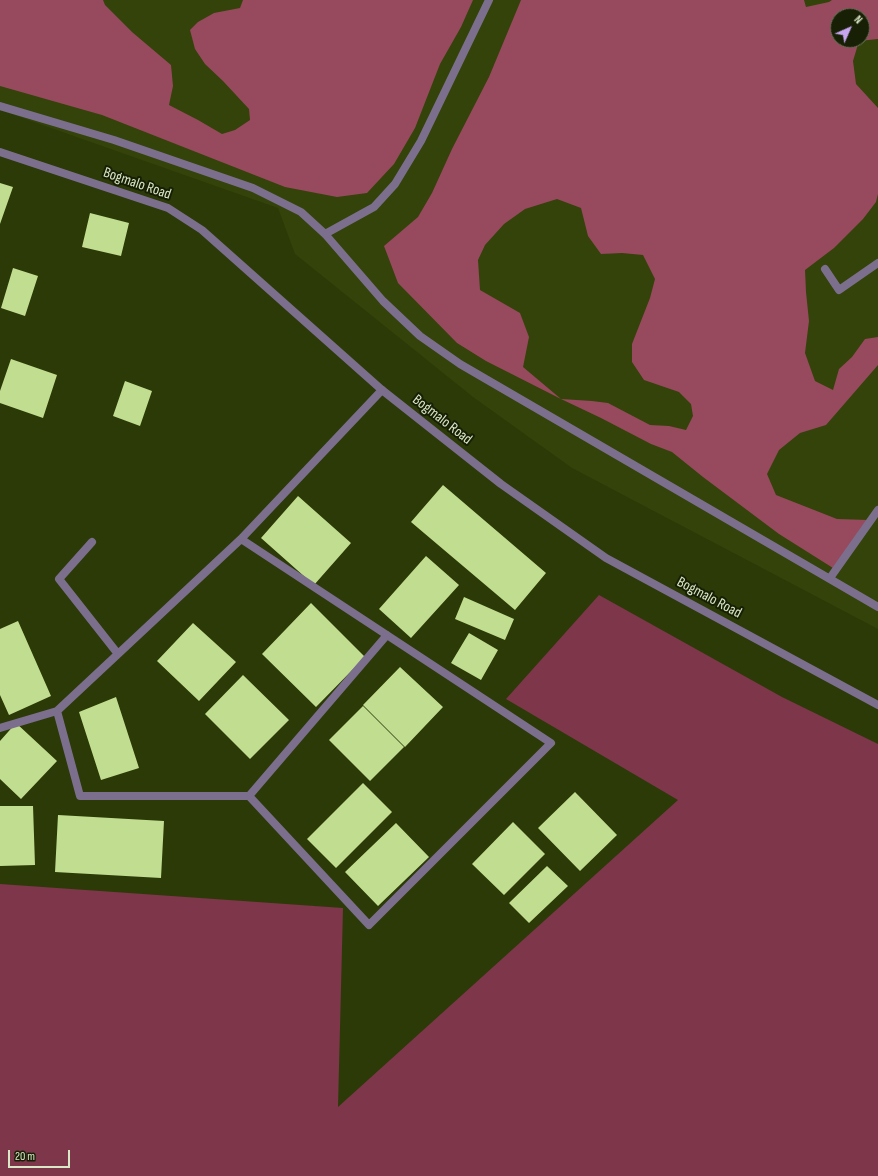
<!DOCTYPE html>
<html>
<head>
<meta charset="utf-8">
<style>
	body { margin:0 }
	#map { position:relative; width:878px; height:1176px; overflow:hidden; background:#2c3a08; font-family:"Sofia Sans Condensed",sans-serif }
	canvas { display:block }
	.north { position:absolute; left:830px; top:8px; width:40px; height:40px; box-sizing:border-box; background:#171f05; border:1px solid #656f53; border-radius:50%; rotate:45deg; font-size:11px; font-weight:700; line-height:16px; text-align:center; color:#dbe8c7 }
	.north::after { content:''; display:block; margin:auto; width:14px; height:18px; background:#c7a6ef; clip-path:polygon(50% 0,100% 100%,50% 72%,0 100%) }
	.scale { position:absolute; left:8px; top:1150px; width:62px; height:18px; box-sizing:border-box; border:2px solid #dbe8c7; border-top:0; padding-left:5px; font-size:12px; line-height:14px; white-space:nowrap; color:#dbe8c7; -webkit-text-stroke:3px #171f05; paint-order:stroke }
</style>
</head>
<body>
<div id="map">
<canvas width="878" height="1176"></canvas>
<div class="north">N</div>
<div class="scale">20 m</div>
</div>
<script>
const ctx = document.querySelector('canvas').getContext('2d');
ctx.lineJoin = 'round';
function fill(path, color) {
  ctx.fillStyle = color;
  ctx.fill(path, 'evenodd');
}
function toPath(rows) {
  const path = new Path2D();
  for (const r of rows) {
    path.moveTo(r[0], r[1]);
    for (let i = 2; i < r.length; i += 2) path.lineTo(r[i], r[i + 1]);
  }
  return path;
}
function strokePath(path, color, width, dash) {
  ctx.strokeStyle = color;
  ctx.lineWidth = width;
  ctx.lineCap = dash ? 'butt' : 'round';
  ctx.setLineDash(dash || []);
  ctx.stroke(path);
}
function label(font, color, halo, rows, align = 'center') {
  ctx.font = font + ' "Sofia Sans Condensed",sans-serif';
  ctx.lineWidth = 4;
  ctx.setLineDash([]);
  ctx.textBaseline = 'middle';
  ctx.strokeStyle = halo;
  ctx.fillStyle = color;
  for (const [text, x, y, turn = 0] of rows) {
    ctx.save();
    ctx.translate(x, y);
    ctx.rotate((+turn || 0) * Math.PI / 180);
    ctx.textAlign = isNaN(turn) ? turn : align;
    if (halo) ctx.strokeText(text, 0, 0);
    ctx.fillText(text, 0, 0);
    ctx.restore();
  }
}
fill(toPath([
	[0,0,878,0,878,629,572,468,473,397,295,254,278,208,0,110],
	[838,16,862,16,862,40,838,40]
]), '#334309');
fill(toPath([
	[599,595,782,697,878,744,878,1176,0,1176,0,884,343,908,338,1107,678,800,506,699]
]), '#7d364a');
fill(toPath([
	[0,0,103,0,105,5,132,32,171,65,173,86,169,105,198,120,222,134,235,130,250,120,249,109,223,81,205,64,195,49,190,30,198,22,214,13,240,8,243,0,473,0,461,27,440,64,415,128,394,164,367,193,337,197,285,187,102,115,0,86],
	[521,0,804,0,806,7,829,2,832,0,878,0,878,39,859,41,853,61,856,84,878,108,878,194,876,202,863,219,834,248,805,270,806,292,809,321,805,353,815,381,833,390,839,369,852,357,865,339,878,337,878,365,826,425,800,433,779,450,767,474,776,495,837,519,869,520,833,568,779,534,703,477,672,452,651,444,601,418,561,399,486,361,457,343,398,283,384,246,418,217,432,193,452,149,489,77],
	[838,16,862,16,862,40,838,40],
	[557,199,581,208,588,236,601,254,622,253,643,255,655,279,650,298,632,344,632,362,644,380,679,392,691,404,693,416,686,430,669,426,650,425,608,403,592,401,561,399,523,367,529,337,520,313,480,290,478,260,485,245,504,224,525,209]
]), '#97495e');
fill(toPath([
	[0,183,13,187,0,224],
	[90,213,129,223,121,256,82,247],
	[13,268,38,276,25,316,1,308],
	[11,359,57,375,43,418,0,403,0,391],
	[125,381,152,391,140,426,113,416],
	[443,485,546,573,515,610,411,522],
	[298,496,351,543,314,585,261,538],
	[426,556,459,585,411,638,379,609],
	[464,597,514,619,505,640,455,619],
	[311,603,365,657,316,707,262,654],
	[18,621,51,696,9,715,0,695,0,629],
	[193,623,236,662,199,701,157,661],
	[469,633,498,650,481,680,451,663],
	[400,667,443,707,405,747,363,705],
	[243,675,289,720,250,759,205,714],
	[116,697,139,768,101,780,79,712],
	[363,706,404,747,370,781,329,740],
	[16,723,57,761,21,799,0,779,0,741],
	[363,783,392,812,336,868,307,839],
	[575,792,617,835,580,871,538,828],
	[0,806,33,806,35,865,0,866],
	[58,815,164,821,161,878,55,872],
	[513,822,545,854,504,895,472,864],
	[396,823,429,857,378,906,345,872],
	[547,866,568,886,529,923,509,903]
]), '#c1de90');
strokePath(toPath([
	[0,106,114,140,253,188,301,212,325,234,383,301,420,336,460,364,878,607],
	[325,234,374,207,395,184,421,141,489,0],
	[825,269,839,290,878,263],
	[830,578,878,510]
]), '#7c6f8d', 8);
strokePath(toPath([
	[92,542,59,579,118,654],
	[57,711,80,796,249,796,369,925,551,743,241,539],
	[0,728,57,711,241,539,382,390],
	[249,796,387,635]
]), '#7c6f8d', 8);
strokePath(toPath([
	[0,152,168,208,202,230,382,390,501,484,606,558,878,705]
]), '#7c6f8d', 8);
label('15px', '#dbe8c7', '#171f05', [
	["Bogmalo Road",137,184,19],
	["Bogmalo Road",442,420,38],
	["Bogmalo Road",709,598,28]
]);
</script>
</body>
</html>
